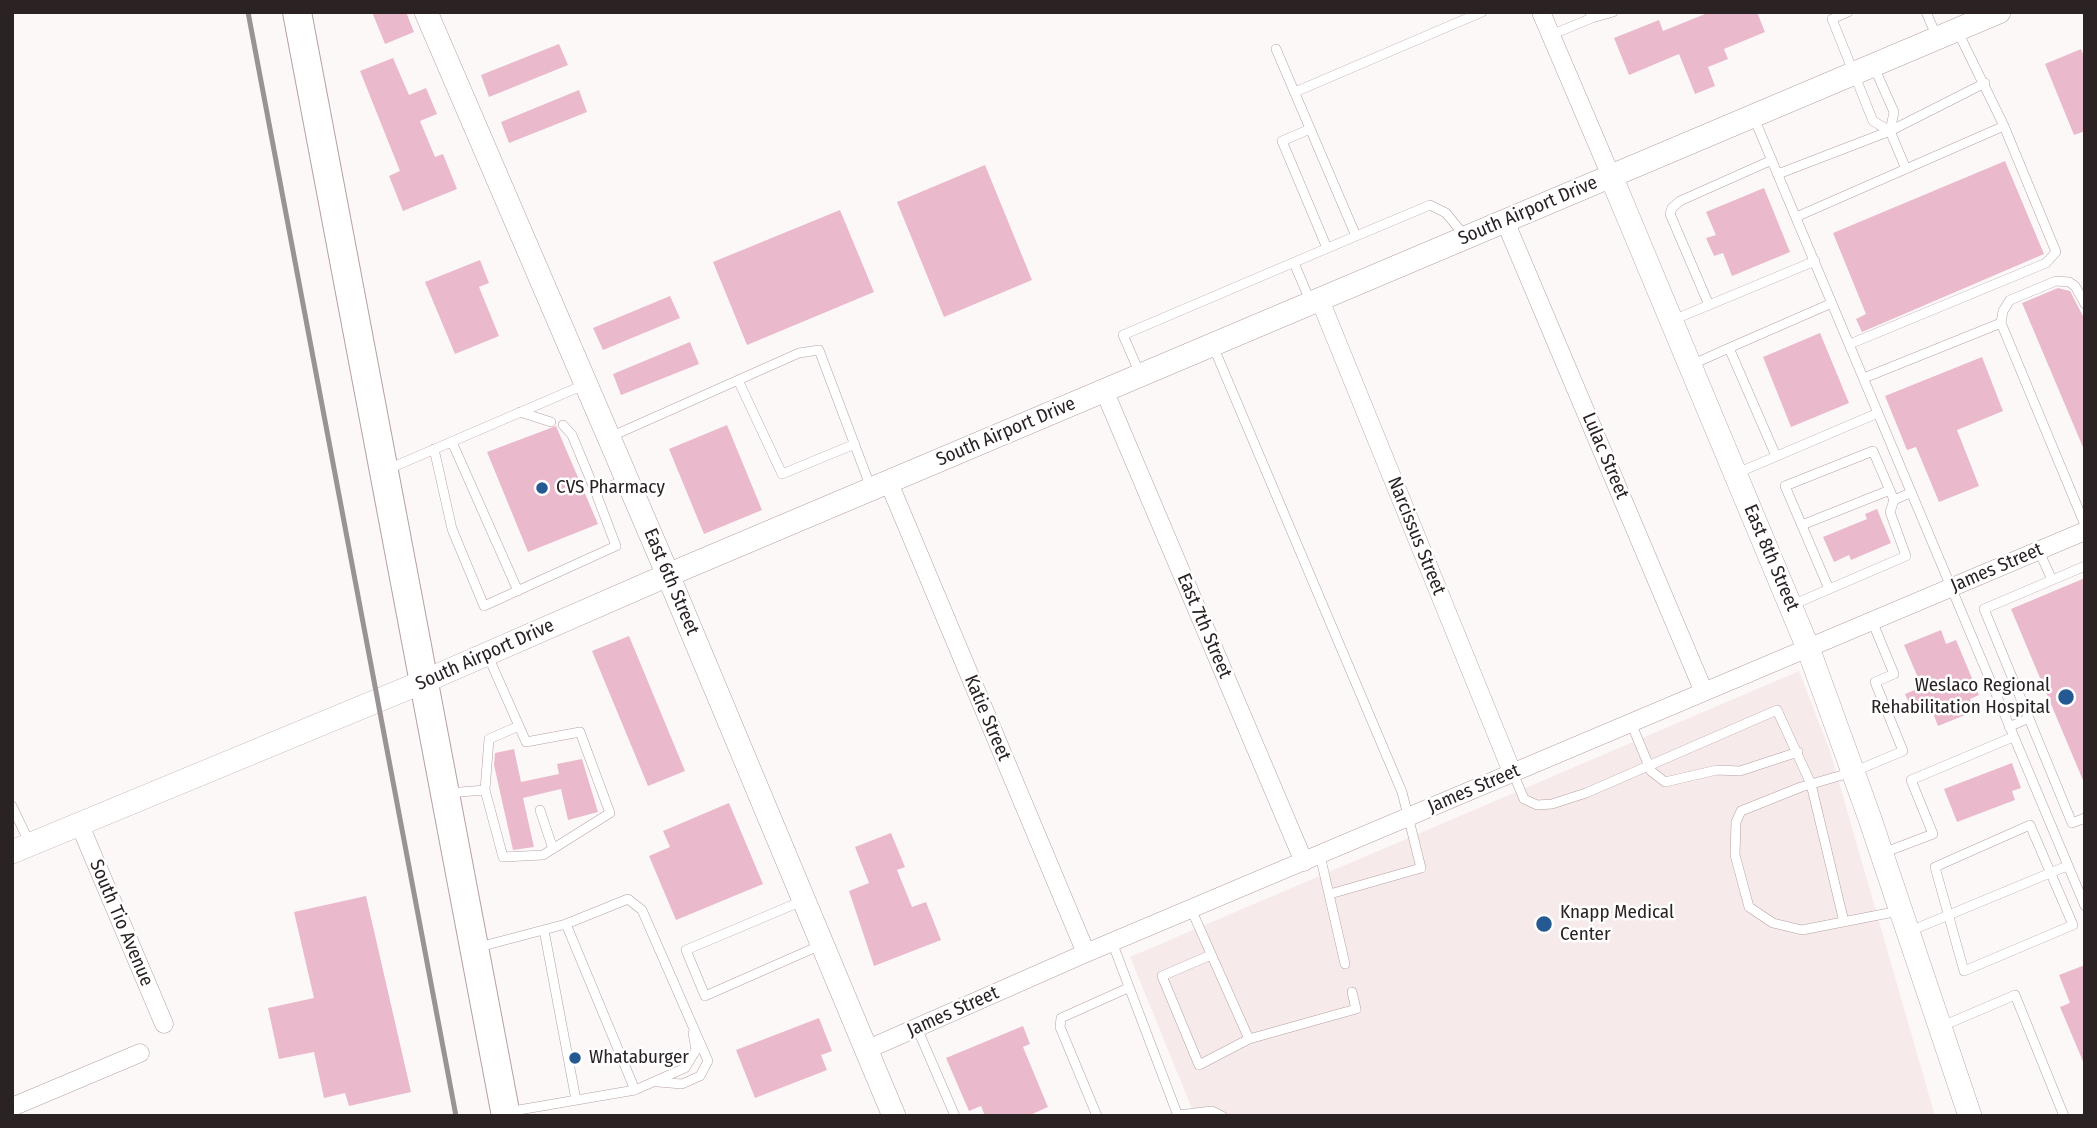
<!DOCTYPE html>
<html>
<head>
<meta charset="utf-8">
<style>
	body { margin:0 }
	#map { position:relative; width:2097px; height:1128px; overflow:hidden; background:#fdf8f8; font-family:"Fira Sans Condensed",sans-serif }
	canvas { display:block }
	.frame { position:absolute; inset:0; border:14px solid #2b2323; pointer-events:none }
</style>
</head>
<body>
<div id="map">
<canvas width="2097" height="1128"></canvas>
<div class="frame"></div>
</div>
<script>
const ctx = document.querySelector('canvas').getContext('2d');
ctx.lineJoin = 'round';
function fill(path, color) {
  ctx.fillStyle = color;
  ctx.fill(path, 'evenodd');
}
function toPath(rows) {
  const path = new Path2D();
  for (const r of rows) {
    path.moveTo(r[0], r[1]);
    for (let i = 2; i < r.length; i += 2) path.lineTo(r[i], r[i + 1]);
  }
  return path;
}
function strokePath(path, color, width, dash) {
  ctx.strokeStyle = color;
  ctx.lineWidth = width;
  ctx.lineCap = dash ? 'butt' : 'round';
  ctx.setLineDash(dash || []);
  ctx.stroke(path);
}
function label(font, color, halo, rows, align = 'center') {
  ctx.font = font + ' "Fira Sans Condensed",sans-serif';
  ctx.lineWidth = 5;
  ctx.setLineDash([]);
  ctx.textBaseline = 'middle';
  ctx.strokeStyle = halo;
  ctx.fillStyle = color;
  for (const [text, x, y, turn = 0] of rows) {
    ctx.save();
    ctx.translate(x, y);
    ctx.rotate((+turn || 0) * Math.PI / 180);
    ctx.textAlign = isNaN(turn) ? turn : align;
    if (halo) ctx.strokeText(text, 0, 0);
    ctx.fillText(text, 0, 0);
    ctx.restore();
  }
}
fill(toPath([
	[1799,671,1830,751,1935,1116,1195,1116,1130,957]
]), '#f7eaea');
fill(toPath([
	[372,12,406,12,414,32,385,44],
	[1710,12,1757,12,1765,32,1724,49,1728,59,1708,67,1715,86,1695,94,1679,54,1629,75,1614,38,1659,20,1663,31],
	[559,44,568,65,489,97,481,75],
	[2081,49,2085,59,2085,131,2074,135,2045,64],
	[393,58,409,95,426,88,437,114,420,121,435,157,443,154,457,189,403,211,389,176,400,171,360,71],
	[579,90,587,112,509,143,501,122],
	[2005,161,2044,254,1862,332,1856,319,1866,314,1833,233],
	[985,165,1032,280,944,317,897,202],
	[1764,188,1790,252,1732,276,1723,253,1714,256,1706,238,1716,235,1706,212],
	[840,210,874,292,747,345,713,262],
	[480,260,489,283,479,287,499,336,455,354,425,282],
	[2058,288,2070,291,2085,320,2085,452,2022,303],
	[670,296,680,318,603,350,593,328],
	[1820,333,1849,403,1791,427,1763,357],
	[690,342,699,364,621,395,613,374],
	[1982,357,2003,411,1957,430,1979,486,1939,502,1916,447,1907,450,1885,396],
	[727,425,762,510,704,534,669,449],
	[556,426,598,524,528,552,487,452],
	[1877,509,1891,543,1851,560,1849,555,1834,562,1823,537,1867,519,1865,514],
	[2085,578,2085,785,2011,609],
	[1941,630,1946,644,1956,640,1979,695,1970,699,1975,711,1938,726,1929,703,1912,710,1905,694,1922,687,1904,645],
	[629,636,685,771,648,786,592,651],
	[514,749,521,782,559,774,557,764,582,759,598,812,568,820,561,789,523,798,534,847,513,850,494,765,495,753],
	[2012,763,2021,788,2012,791,2015,800,1957,822,1944,789],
	[729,803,763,884,676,920,649,856,670,847,663,831],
	[891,833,905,867,897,870,912,907,926,902,941,940,874,966,849,891,869,883,855,847],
	[366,896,411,1092,349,1106,345,1093,324,1098,314,1052,279,1059,268,1008,314,998,294,912],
	[2085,965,2085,1066,2060,1007,2070,1003,2059,975],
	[819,1018,832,1051,821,1055,827,1070,755,1098,736,1050],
	[1023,1026,1030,1044,1023,1047,1048,1107,1028,1116,985,1116,981,1106,969,1111,946,1058]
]), '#eab9cc');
const service = toPath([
	[1848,12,1832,19,1873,121,1890,131,1894,112,1874,67],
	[1926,12,1937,37],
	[1592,18,1613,12],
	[1551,35,1592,18,1590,12],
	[1276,49,1356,236,1430,205,1446,213,1464,235],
	[1295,92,1482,12],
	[1754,118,2085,906],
	[1310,129,1282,141,1327,248],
	[1890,131,1906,169],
	[1778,174,1890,131,1985,83],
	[1796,217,2004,126],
	[1294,263,1311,303],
	[1709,305,1670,214,1672,208,1680,201,1772,160],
	[1673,320,1815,261],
	[2001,323,2003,311,2010,300,2056,281,2069,282,2075,286,2085,304],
	[1850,344,2046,263,2056,252,2004,126,1957,30],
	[1213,346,1402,792,1421,868,1330,894],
	[1691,365,1729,348],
	[1140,374,1123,335,1356,236],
	[1864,378,2001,323,2085,525],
	[738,380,782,474,855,444],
	[520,412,551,422],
	[563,425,572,435,596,493],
	[610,437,799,353,819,350,871,488],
	[452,442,518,591],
	[434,449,452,529,484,606,616,546,596,493,626,479],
	[1776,456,1729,348,1832,303],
	[386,470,586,384],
	[1737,473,1878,413],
	[1802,525,1890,490],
	[2039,551,2052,580],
	[2085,566,1984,609,2072,823,2085,818],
	[1829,589,1785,486,1873,451,1894,500],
	[1792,605,1906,556,1890,512,1894,500,1910,493],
	[1872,621,1894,674,1875,682,1903,751,1853,772,1801,787,1741,811,1736,822,1735,855,1749,907,1773,923,1802,930,1899,911],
	[488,656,519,726,526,742,580,732,610,813,543,855,503,857,485,790,489,739,519,726],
	[1631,723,1651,771,1665,782,1717,770,1740,771,1798,752],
	[2009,727,2029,718],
	[1513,773,1524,799,1537,805,1552,804,1586,793,1777,710,1811,784,1844,922],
	[448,793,485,790],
	[12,806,29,842],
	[540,810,553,849],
	[2030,825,2073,925,1964,971,1935,867,2030,825],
	[1883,853,1933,834,1911,780,2013,737],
	[1320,855,1345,964],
	[802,901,686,950,705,996,821,945],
	[1191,909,1249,1039,1356,1009,1352,992],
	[566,924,628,899,642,910,708,1061,700,1076,682,1084,658,1082],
	[544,930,576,1100],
	[1910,931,2067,866],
	[1112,942,1178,1116],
	[479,947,566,924,635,1090,507,1112],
	[1211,955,1162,976,1199,1065,1249,1039],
	[1940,1027,2015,995,2064,1116],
	[917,1028,955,1116],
	[635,1090,685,1068,696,1050,693,1033],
	[1178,1115,1212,1111,1222,1116],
	[1097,1116,1060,1027,1061,1018,1128,988]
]);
const minor = toPath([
	[1541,12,1611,176],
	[1505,221,1704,692],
	[1320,300,1512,772],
	[1104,390,1304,862],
	[889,483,1086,953],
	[79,823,164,1024],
	[866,1050,1086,953,2085,531],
	[12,1107,140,1053]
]);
const tertiary = toPath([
	[426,12,668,575,894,1116],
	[1611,176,1808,648,1869,816,1970,1116],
	[12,852,425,681,668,575,1999,12]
]);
const primary = toPath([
	[297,12,506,1116]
]);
strokePath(service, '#b6a1a1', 10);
strokePath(minor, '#b6a1a1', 19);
strokePath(tertiary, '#b6a1a1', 24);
strokePath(primary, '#b6a1a1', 30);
strokePath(service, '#fff', 9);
strokePath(minor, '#fff', 18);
strokePath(tertiary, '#fff', 23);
strokePath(primary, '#fff', 28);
strokePath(toPath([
	[248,12,456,1116]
]), '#9a9393', 5);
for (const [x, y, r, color] of [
	[542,488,7,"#255992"],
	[2066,697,9,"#255992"],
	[1544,924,9,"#255992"],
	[575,1058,7,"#255992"]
]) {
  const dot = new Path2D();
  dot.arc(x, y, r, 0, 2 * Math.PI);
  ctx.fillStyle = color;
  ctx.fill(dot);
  strokePath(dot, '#fff', 2.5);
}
label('19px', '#2b2323', '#fff', [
	["South Airport Drive",1528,211,-23],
	["South Airport Drive",1006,432,-23],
	["Lulac Street",1605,456,67],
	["Narcissus Street",1416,536,68],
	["East 8th Street",1771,558,67],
	["James Street",1997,568,-23],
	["East 6th Street",671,582,67],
	["East 7th Street",1204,626,67],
	["South Airport Drive",485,655,-24],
	["Katie Street",987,718,67],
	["James Street",1474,789,-23],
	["South Tio Avenue",121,923,67],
	["James Street",953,1012,-24]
]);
label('19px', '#2b2323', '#fff', [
	["CVS Pharmacy",556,488],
	["Weslaco Regional",2050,686,"right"],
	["Rehabilitation Hospital",2050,708,"right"],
	["Knapp Medical",1560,913],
	["Center",1560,935],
	["Whataburger",589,1058]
], 'left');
</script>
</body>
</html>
